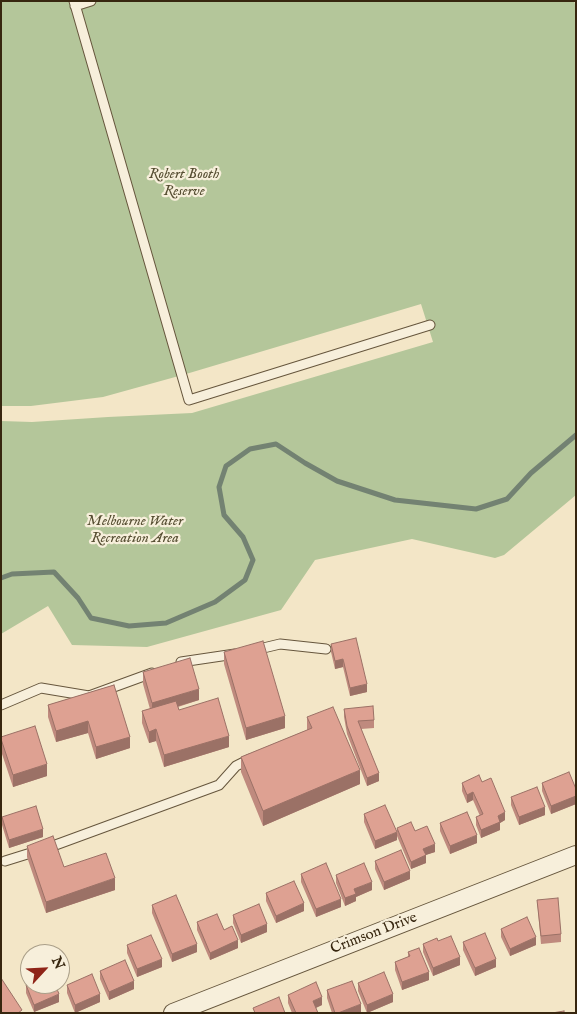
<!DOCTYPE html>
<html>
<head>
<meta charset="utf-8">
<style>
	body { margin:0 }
	#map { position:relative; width:577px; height:1014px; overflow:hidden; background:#f3e6c7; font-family:"IM FELL English",serif }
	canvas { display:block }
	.frame { position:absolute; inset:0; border:2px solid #37260f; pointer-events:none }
	.north { position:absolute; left:20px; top:944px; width:50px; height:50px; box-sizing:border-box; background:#f7efdb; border:1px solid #aa9f89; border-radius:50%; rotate:65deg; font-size:14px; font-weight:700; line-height:20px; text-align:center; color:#37260f }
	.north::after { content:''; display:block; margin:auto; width:18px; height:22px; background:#8f2418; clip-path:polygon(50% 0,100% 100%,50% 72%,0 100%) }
</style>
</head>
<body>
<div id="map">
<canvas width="577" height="1014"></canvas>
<div class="frame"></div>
<div class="north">N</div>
</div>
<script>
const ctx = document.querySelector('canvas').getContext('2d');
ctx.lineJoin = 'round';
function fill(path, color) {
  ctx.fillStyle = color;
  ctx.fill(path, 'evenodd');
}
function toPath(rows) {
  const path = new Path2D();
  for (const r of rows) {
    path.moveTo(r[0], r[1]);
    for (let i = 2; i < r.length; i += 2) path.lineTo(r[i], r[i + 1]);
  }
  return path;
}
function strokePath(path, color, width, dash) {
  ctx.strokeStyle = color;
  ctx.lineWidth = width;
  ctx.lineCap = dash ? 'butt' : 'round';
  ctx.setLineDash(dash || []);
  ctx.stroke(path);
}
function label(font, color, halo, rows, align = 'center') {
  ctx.font = font + ' "IM FELL English",serif';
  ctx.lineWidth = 4.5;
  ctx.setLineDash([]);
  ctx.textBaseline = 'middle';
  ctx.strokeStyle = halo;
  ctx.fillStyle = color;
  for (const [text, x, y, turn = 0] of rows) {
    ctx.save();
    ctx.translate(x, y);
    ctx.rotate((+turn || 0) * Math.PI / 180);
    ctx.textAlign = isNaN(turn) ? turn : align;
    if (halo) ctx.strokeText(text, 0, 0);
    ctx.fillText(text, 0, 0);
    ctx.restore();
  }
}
fill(toPath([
	[1,1,574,1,576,7,576,495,504,555,495,558,412,539,315,560,281,610,147,647,72,645,48,606,1,634,1,421,32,422,108,417,192,413,433,342,421,304,186,374,103,397,31,406,1,406]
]), '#b4c69a');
strokePath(toPath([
	[1,578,12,574,54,572,78,598,91,618,129,626,166,623,215,602,245,580,253,560,243,537,224,515,219,487,226,466,250,449,276,444,305,463,337,481,395,500,476,509,507,499,531,473,576,435]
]), '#738272', 5);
const service = toPath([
	[74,1,189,400,430,325],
	[75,6,91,1],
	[255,650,280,644,326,649],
	[181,662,235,654],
	[1,705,41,688,89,696,152,673],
	[5,861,50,847,219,785,236,766,250,759]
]);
const minor = toPath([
	[173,1013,576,855]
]);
strokePath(service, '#66563d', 11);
strokePath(minor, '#66563d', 20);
strokePath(service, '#f7efdb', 9);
strokePath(minor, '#f7efdb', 18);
fill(toPath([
	[331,644,367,692,350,696,343,667,335,669,331,652],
	[224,652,285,728,246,740,224,664],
	[143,672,199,700,178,707,179,710,229,747,164,767,156,741,149,743,142,723,142,711,150,709,143,684],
	[114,685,130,748,96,759,88,733,56,742,48,717,48,705],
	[344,709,374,720,374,728,361,729,379,781,367,786,347,734,344,717],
	[307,717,360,784,263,826,241,772,241,757,307,730],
	[1,737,47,776,13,787,1,751],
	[482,782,505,820,500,823,500,830,481,838,476,825,476,817,480,816,473,800,467,803,462,791,462,783],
	[542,783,576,789,576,804,551,814,542,791],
	[511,797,545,815,519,825,511,805],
	[364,814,397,840,375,849,364,822],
	[2,817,43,837,9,848,2,825],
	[440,823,477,843,450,854,440,831],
	[397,828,415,831,435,852,425,855,426,863,411,869,397,836],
	[27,846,64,867,115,890,46,913,27,857],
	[375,861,410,879,384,890,375,869],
	[301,874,341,907,316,917,301,882],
	[336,875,372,890,356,897,356,901,345,906,336,883],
	[266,893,304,911,276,923,266,901],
	[537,900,561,934,561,942,541,944],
	[152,905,197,952,172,962,152,913],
	[233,915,267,932,241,943,233,923],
	[197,922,224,930,238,948,210,960,197,930],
	[501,929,536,945,510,956,501,937],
	[438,941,460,965,433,976,423,952,423,944],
	[463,942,496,967,475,976,463,950],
	[127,945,162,967,137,977,127,953],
	[408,952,429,980,402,990,395,970,395,962,408,957],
	[100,971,134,989,109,1000,100,979],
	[358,983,393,1002,367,1013,358,991],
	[26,985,59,1002,34,1012,26,993],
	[67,985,100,1002,75,1013,67,993],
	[327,990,361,1012,359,1013,332,1013,327,998],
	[288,995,322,1005,316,1008,318,1013,292,1013,288,1003]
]), '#bf8a7e');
fill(toPath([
	[343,659,343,667,335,669,335,661],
	[367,684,367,692,350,696,350,688],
	[199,689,199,700,152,714,152,703],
	[285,716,285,728,246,740,246,728],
	[88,721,88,733,56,742,56,731],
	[156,729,156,741,149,743,149,732],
	[229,736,229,747,164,767,164,755],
	[130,737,130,748,96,759,96,747],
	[47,764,47,776,13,787,13,775],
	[360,770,360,784,263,826,263,811],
	[379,773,379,781,367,786,367,778],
	[473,792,473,800,467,803,467,795],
	[576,796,576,804,551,814,551,806],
	[545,807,545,815,519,825,519,817],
	[505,812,505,820,500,823,500,830,481,838,481,830,498,816],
	[43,829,43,837,9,848,9,840],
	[397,832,397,840,375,849,375,841],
	[477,835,477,843,450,854,450,846],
	[435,844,435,852,423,856,423,849],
	[426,855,426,863,411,869,411,862],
	[410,871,410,879,384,890,384,882],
	[115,878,115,890,46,913,46,902],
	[372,882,372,890,356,897,356,901,345,906,345,898,354,889],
	[341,899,341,907,316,917,316,909],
	[304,903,304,911,276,923,276,916],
	[267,924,267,932,241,943,241,935],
	[536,937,536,945,510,956,510,949],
	[238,940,238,948,210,960,210,953],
	[197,944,197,952,172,962,172,954],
	[460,957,460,965,433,976,433,968],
	[162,959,162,967,137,977,137,969],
	[496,959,496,967,475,976,475,968],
	[429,972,429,980,402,990,402,982],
	[134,981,134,989,109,1000,109,992],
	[59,994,59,1002,34,1012,34,1005],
	[100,994,100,1002,75,1013,75,1005],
	[393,994,393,1002,367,1013,367,1005],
	[322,997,322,1005,313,1009,313,1001],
	[361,1004,361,1012,359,1013,338,1013]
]), '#9b7166');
const building = toPath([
	[356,638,367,684,350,688,343,659,335,661,331,644,356,638],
	[263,641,285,716,246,728,224,652,263,641],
	[190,658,199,689,152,703,143,672,190,658],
	[114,685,130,737,96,747,88,721,56,731,48,705,114,685],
	[218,698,229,736,164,755,156,729,149,732,142,711,176,701,179,710,218,698],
	[373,706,374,720,358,721,379,773,367,778,347,726,344,709,373,706],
	[333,707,360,770,263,811,241,757,312,728,307,717,333,707],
	[35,726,47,764,13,775,1,739,1,737,35,726],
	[569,772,576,789,576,796,551,806,542,783,569,772],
	[479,775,482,782,491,778,505,812,498,816,500,822,481,830,476,817,483,814,473,792,467,795,462,783,479,775],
	[537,787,545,807,519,817,511,797,537,787],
	[385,805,397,832,375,841,364,814,385,805],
	[36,806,43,829,9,840,2,817,36,806],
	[467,812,477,835,450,846,440,823,467,812],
	[411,822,415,831,427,826,435,844,423,849,426,855,411,862,397,828,411,822],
	[53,836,64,867,106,853,115,878,46,902,27,846,53,836],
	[401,850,410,871,384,882,375,861,401,850],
	[326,863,341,899,316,909,301,874,326,863],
	[364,863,372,882,354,889,356,894,345,898,336,875,364,863],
	[294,881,304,903,276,916,266,893,294,881],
	[176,895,197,944,172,954,152,905,176,895],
	[558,898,561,934,541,936,537,900,558,898],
	[259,904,267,924,241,935,233,915,259,904],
	[217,914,224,930,232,926,238,940,210,953,197,922,217,914],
	[527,917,536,937,510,949,501,929,527,917],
	[485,933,496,959,475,968,463,942,485,933],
	[151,935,162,959,137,969,127,945,151,935],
	[451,936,460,957,433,968,423,944,437,938,438,941,451,936],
	[419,948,429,972,402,982,395,962,410,956,408,952,419,948],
	[125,960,134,981,109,992,100,971,125,960],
	[384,972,393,994,367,1005,358,983,384,972],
	[92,974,100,994,75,1005,67,985,92,974],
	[1,978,22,1010,18,1013,1,1013,1,978],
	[352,981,361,1004,338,1013,335,1013,327,990,352,981],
	[316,982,322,997,313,1001,318,1013,296,1013,288,995,316,982],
	[30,983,55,984,59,994,34,1005,26,985,30,983],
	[279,997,285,1013,255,1013,253,1008,279,997],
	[564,1011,564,1013,552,1013,564,1011]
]);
fill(building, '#dea192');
strokePath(building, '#9b7166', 1);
label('italic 15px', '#564e32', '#f7efdb', [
	["Robert Booth",184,175],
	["Reserve",184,192],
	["Melbourne Water",135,522],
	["Recreation Area",135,539]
]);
label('15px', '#37260f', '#f7efdb', [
	["Crimson Drive",374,934,-21]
]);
</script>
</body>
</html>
